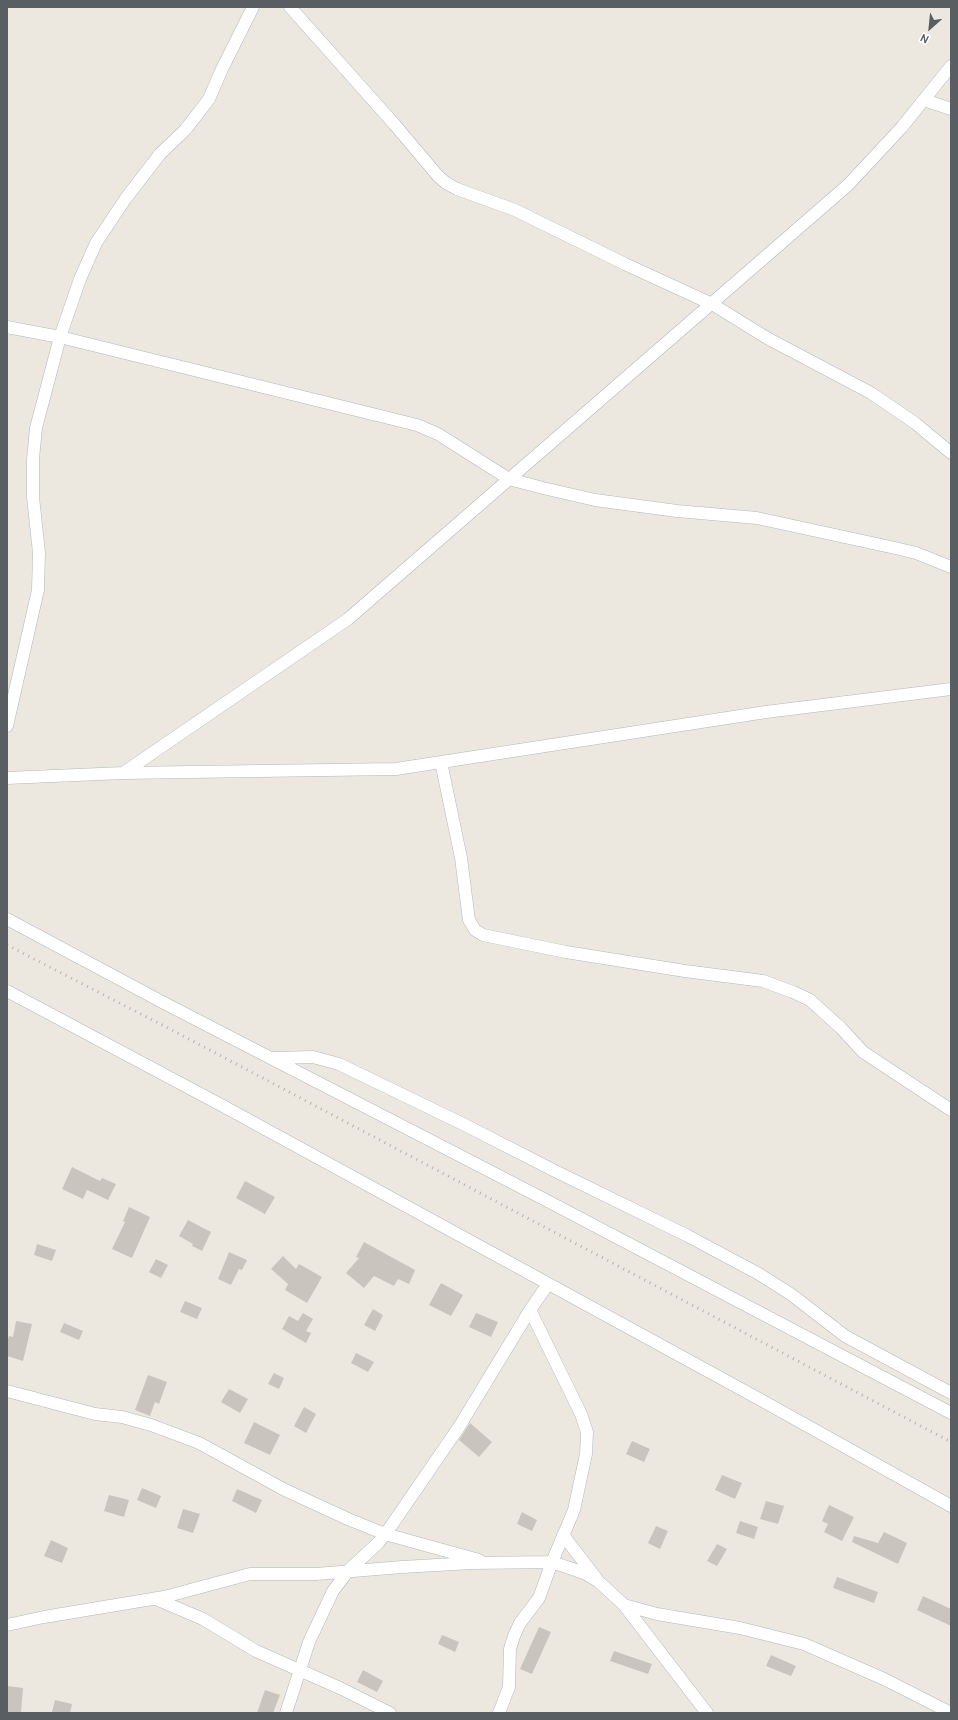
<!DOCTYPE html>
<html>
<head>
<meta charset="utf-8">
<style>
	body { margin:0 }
	#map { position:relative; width:958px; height:1720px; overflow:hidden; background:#ede8df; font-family:Cabin,sans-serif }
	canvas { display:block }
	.frame { position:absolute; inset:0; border:8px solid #585e62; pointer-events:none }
	.north { position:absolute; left:910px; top:8px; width:40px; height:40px; -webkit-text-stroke:3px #fff; paint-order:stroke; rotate:207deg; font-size:11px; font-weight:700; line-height:16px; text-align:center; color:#585e62 }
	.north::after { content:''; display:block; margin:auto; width:14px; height:18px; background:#585e62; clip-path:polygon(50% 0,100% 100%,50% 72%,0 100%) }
</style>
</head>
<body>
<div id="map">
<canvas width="958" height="1720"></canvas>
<div class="frame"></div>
<div class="north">N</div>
</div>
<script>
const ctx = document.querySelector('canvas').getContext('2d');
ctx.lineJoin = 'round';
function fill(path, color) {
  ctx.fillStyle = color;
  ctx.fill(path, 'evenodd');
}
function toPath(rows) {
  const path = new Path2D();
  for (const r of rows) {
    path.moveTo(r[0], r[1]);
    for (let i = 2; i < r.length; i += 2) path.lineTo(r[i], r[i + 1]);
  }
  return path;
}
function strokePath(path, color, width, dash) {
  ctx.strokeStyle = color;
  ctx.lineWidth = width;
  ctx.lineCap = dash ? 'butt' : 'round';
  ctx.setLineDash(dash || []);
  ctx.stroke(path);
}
fill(toPath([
	[72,1167,100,1181,102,1178,116,1184,108,1200,87,1190,83,1199,62,1189],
	[245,1181,275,1197,265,1214,236,1198],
	[129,1207,150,1217,132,1258,112,1249,125,1222,123,1221],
	[188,1220,211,1232,202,1251,192,1246,193,1244,179,1236],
	[364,1242,415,1270,409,1284,398,1279,394,1286,374,1276,364,1288,346,1273,359,1258,356,1257],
	[37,1244,56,1250,52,1261,34,1255],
	[229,1252,247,1260,242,1270,239,1269,231,1285,218,1279],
	[283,1256,296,1269,299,1264,322,1277,307,1303,285,1290,288,1284,271,1269],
	[156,1259,168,1265,161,1278,149,1272],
	[441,1283,463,1295,451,1316,429,1305],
	[185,1301,202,1308,197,1319,180,1312],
	[373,1309,383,1315,375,1331,364,1325],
	[303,1313,313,1319,306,1331,311,1333,306,1343,282,1329,289,1316,298,1321],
	[476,1313,498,1322,491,1337,469,1327],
	[16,1321,32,1324,23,1361,7,1356,7,1343,9,1336,13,1337],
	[64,1323,83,1331,79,1340,60,1332],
	[356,1353,374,1362,368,1372,351,1363],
	[274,1373,284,1378,279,1389,268,1384],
	[148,1375,167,1382,159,1404,155,1402,150,1416,135,1410],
	[229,1389,248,1399,240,1413,221,1402],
	[304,1407,316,1414,306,1433,294,1426],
	[254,1422,280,1435,270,1455,244,1443],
	[470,1423,492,1442,479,1457,459,1440],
	[632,1441,650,1449,644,1462,626,1454],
	[722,1475,742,1483,735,1499,715,1490],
	[142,1488,161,1496,156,1508,137,1500],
	[237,1489,262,1500,256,1513,232,1501],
	[109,1495,129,1500,124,1517,104,1511],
	[766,1501,784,1506,778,1524,760,1519],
	[829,1505,854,1517,842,1541,824,1532,828,1524,822,1521],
	[183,1509,200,1514,193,1533,177,1528],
	[522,1512,537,1520,532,1531,517,1524],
	[740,1521,758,1527,754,1539,736,1533],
	[656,1526,668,1531,660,1549,648,1543],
	[884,1532,907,1543,898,1564,852,1542,854,1536,878,1543],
	[51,1540,68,1548,62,1563,44,1556],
	[717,1544,727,1549,717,1566,707,1561],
	[837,1577,878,1592,874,1603,833,1588],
	[923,1596,951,1609,951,1626,917,1610],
	[539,1627,551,1632,532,1674,520,1669],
	[442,1635,459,1642,455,1652,438,1644],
	[614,1651,652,1664,648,1674,610,1661],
	[771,1655,796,1666,791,1676,766,1666],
	[363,1670,383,1681,377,1692,357,1682],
	[7,1686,23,1688,21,1713,7,1712],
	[265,1690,280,1695,273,1713,257,1713],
	[55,1700,72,1704,70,1713,52,1712]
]), '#c9c5be');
const minor = toPath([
	[290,7,395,125,438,176,446,183,457,189,515,210,625,264,712,304,767,338,871,393,915,423,951,453],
	[924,100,951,109],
	[7,327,60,337,417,425,438,434,509,479,543,488,595,500,677,511,757,518,895,548,916,553,951,567],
	[7,726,38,590,39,553,33,497,33,459,36,428,60,337,80,279,96,243,126,198,160,154,185,130,209,99,222,69,253,7],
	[441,762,461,858,469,920,475,930,483,935,566,952,685,971,763,981,793,992,810,1000,841,1028,863,1052,951,1110],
	[123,773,396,769,766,712,951,689],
	[7,778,123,773,348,619,848,185,902,127,951,66],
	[7,919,166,1004,538,1196,951,1413],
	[7,991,223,1106,761,1400,951,1506],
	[273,1058,313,1057,339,1064,465,1125,555,1171,688,1236,759,1274,792,1295,845,1336,951,1393],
	[530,1310,581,1414,587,1432,586,1454,574,1510,552,1562,584,1573,598,1581,624,1605,657,1614,740,1628,804,1644,884,1679,951,1713],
	[7,1391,95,1414,122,1417,151,1425,199,1443,285,1490,348,1519,385,1534,479,1560],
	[563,1535,596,1578],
	[156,1599,203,1619,256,1651,340,1688,390,1713],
	[624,1605,707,1713],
	[7,1625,44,1617,164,1597,250,1574,316,1574,402,1567,472,1563,552,1562,539,1598,520,1623,514,1636,510,1649,509,1687,499,1713],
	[286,1713,309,1642,333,1591,348,1571,379,1542,391,1526,459,1427,530,1310,548,1284]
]);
strokePath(minor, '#b2b7bb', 13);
strokePath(minor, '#fff', 12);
strokePath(toPath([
	[7,945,170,1029,951,1442]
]), '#b1b2b3', 3, [1, 5]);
</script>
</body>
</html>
